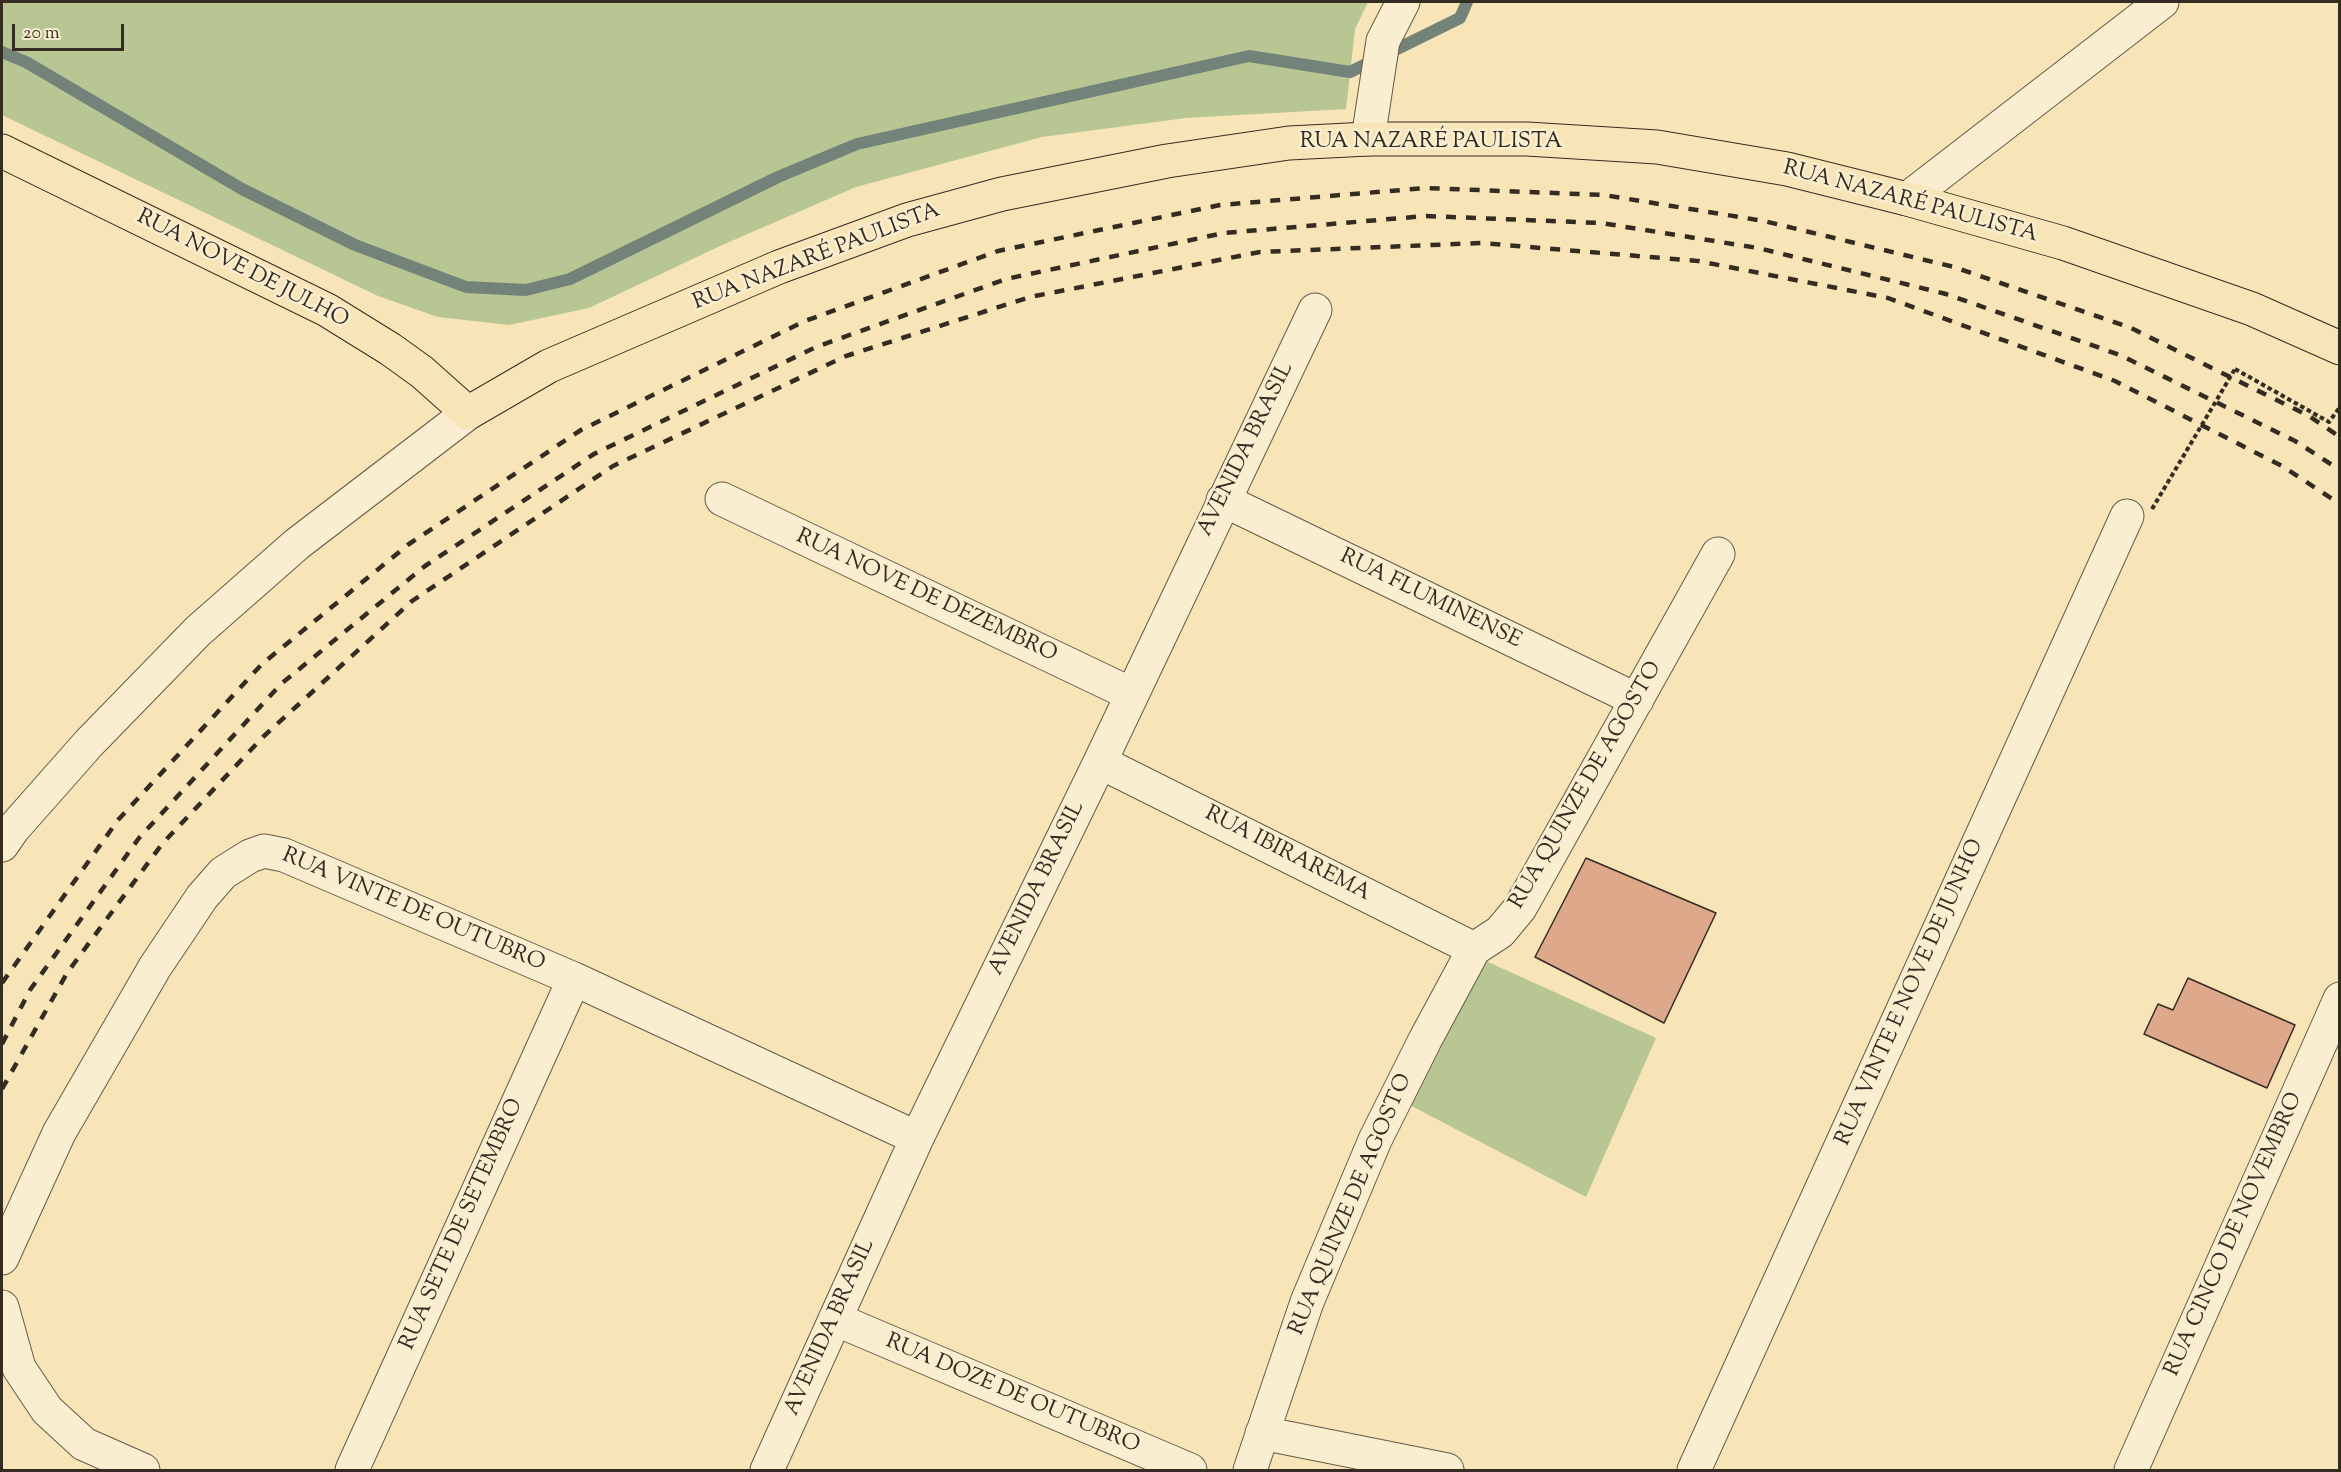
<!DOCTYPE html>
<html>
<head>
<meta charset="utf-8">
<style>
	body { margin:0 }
	#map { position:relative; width:2341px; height:1472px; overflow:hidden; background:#f8e5b7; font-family:"Sorts Mill Goudy",serif }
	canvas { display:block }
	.frame { position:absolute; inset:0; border:3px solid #342b22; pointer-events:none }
	.scale { position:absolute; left:12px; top:24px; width:112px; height:27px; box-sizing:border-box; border:3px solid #342b22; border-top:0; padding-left:8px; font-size:18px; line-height:21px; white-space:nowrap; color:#342b22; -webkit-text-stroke:4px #faeed0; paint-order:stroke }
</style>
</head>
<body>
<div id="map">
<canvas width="2341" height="1472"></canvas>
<div class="frame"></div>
<div class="scale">20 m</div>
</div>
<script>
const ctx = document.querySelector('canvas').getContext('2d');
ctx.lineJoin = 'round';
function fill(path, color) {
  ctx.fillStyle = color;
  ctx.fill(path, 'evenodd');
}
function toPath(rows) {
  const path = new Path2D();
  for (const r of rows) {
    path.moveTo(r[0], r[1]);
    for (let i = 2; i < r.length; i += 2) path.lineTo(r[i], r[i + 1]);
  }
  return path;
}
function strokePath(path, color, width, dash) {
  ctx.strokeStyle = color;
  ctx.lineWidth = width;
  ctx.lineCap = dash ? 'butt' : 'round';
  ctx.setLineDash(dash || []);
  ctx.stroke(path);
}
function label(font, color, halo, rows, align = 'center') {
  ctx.font = font + ' "Sorts Mill Goudy",serif';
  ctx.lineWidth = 5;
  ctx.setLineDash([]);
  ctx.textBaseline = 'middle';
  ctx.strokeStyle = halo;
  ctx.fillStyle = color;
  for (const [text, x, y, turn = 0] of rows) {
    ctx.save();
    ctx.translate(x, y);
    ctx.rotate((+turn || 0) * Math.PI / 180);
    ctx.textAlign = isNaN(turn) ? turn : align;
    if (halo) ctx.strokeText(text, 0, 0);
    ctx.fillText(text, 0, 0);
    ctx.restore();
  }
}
fill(toPath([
	[2,2,1368,2,1355,29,1346,109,1186,118,1042,137,856,187,720,246,589,308,509,325,438,317,378,296,2,115],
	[1477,957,1656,1038,1586,1197,1400,1100]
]), '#b8c693');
strokePath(toPath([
	[2,52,26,62,242,189,355,245,466,287,526,290,570,279,778,177,857,144,1249,56,1350,72,1460,18,1467,2]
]), '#748379', 12);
const building = toPath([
	[1586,858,1716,913,1664,1023,1535,957,1586,858],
	[2188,978,2295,1025,2267,1088,2144,1034,2158,1004,2173,1010,2188,978]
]);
fill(building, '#dea98a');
strokePath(building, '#342b22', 1.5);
const minor = toPath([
	[1368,139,1383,41,1403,2],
	[1907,199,2162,2],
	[722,499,1131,694],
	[1223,500,1637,700],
	[1100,762,1474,949],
	[2,845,13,829,89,743,198,631,297,544,468,413],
	[2,1258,59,1133,155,967,202,897,223,873,250,856,264,851,284,855,574,979,917,1138],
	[2,1307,19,1368,47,1410,84,1444,143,1470],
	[835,1319,1190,1470],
	[1262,1433,1447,1470],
	[352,1470,574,979],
	[767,1470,917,1138,1100,762,1315,310],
	[1250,1470,1307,1302,1375,1140,1425,1040,1474,949,1500,932,1520,908,1718,554],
	[1694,1470,2127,516],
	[2131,1470,2340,999]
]);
const major = toPath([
	[2,151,327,310,390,349,422,372,468,413,549,366,779,267,907,220,1002,194,1167,161,1289,143,1368,139,1527,139,1657,147,1787,169,1907,199,2063,243,2252,309,2340,348]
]);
strokePath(minor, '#655a47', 35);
strokePath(major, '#342b22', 35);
strokePath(toPath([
	[2235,369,2329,422,2340,407]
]), '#342b22', 4, [4.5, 3]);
strokePath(minor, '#faeed0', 33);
strokePath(major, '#f8e5b7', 33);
strokePath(toPath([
	[2,983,118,820,262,664,409,544,581,430,805,321,998,251,1220,205,1426,188,1604,195,1764,221,1954,267,2131,328,2309,416,2340,437],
	[2,1044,30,990,139,838,281,684,425,566,594,454,816,347,1006,279,1224,233,1426,216,1601,223,1758,248,1946,294,2120,355,2295,441,2340,470],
	[2,1089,67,973,162,844,264,736,412,601,613,466,846,356,1030,297,1260,252,1481,243,1698,261,1888,298,2115,381,2282,466,2340,504]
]), '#342b22', 4.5, [10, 10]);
strokePath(toPath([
	[2152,509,2235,369]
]), '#342b22', 4, [4.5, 3]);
label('22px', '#342b22', '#faeed0', [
	["RUA NAZARÉ PAULISTA",1431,143],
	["RUA NAZARÉ PAULISTA",1910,203,15],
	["RUA NAZARÉ PAULISTA",817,258,-21],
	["RUA NOVE DE JULHO",242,270,27],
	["AVENIDA BRASIL",1247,450,-64],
	["RUA NOVE DE DEZEMBRO",926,597,25],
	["RUA FLUMINENSE",1430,600,26],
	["RUA QUINZE DE AGOSTO",1587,786,-60],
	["RUA IBIRAREMA",1287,855,27],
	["AVENIDA BRASIL",1038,889,-64],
	["RUA VINTE DE OUTUBRO",413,911,23],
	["RUA VINTE E NOVE DE JUNHO",1911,993,-66],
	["RUA QUINZE DE AGOSTO",1352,1205,-67],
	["RUA SETE DE SETEMBRO",463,1225,-66],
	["RUA CINCO DE NOVEMBRO",2235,1235,-66],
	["AVENIDA BRASIL",831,1328,-66],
	["RUA DOZE DE OUTUBRO",1012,1395,23]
]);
</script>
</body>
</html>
